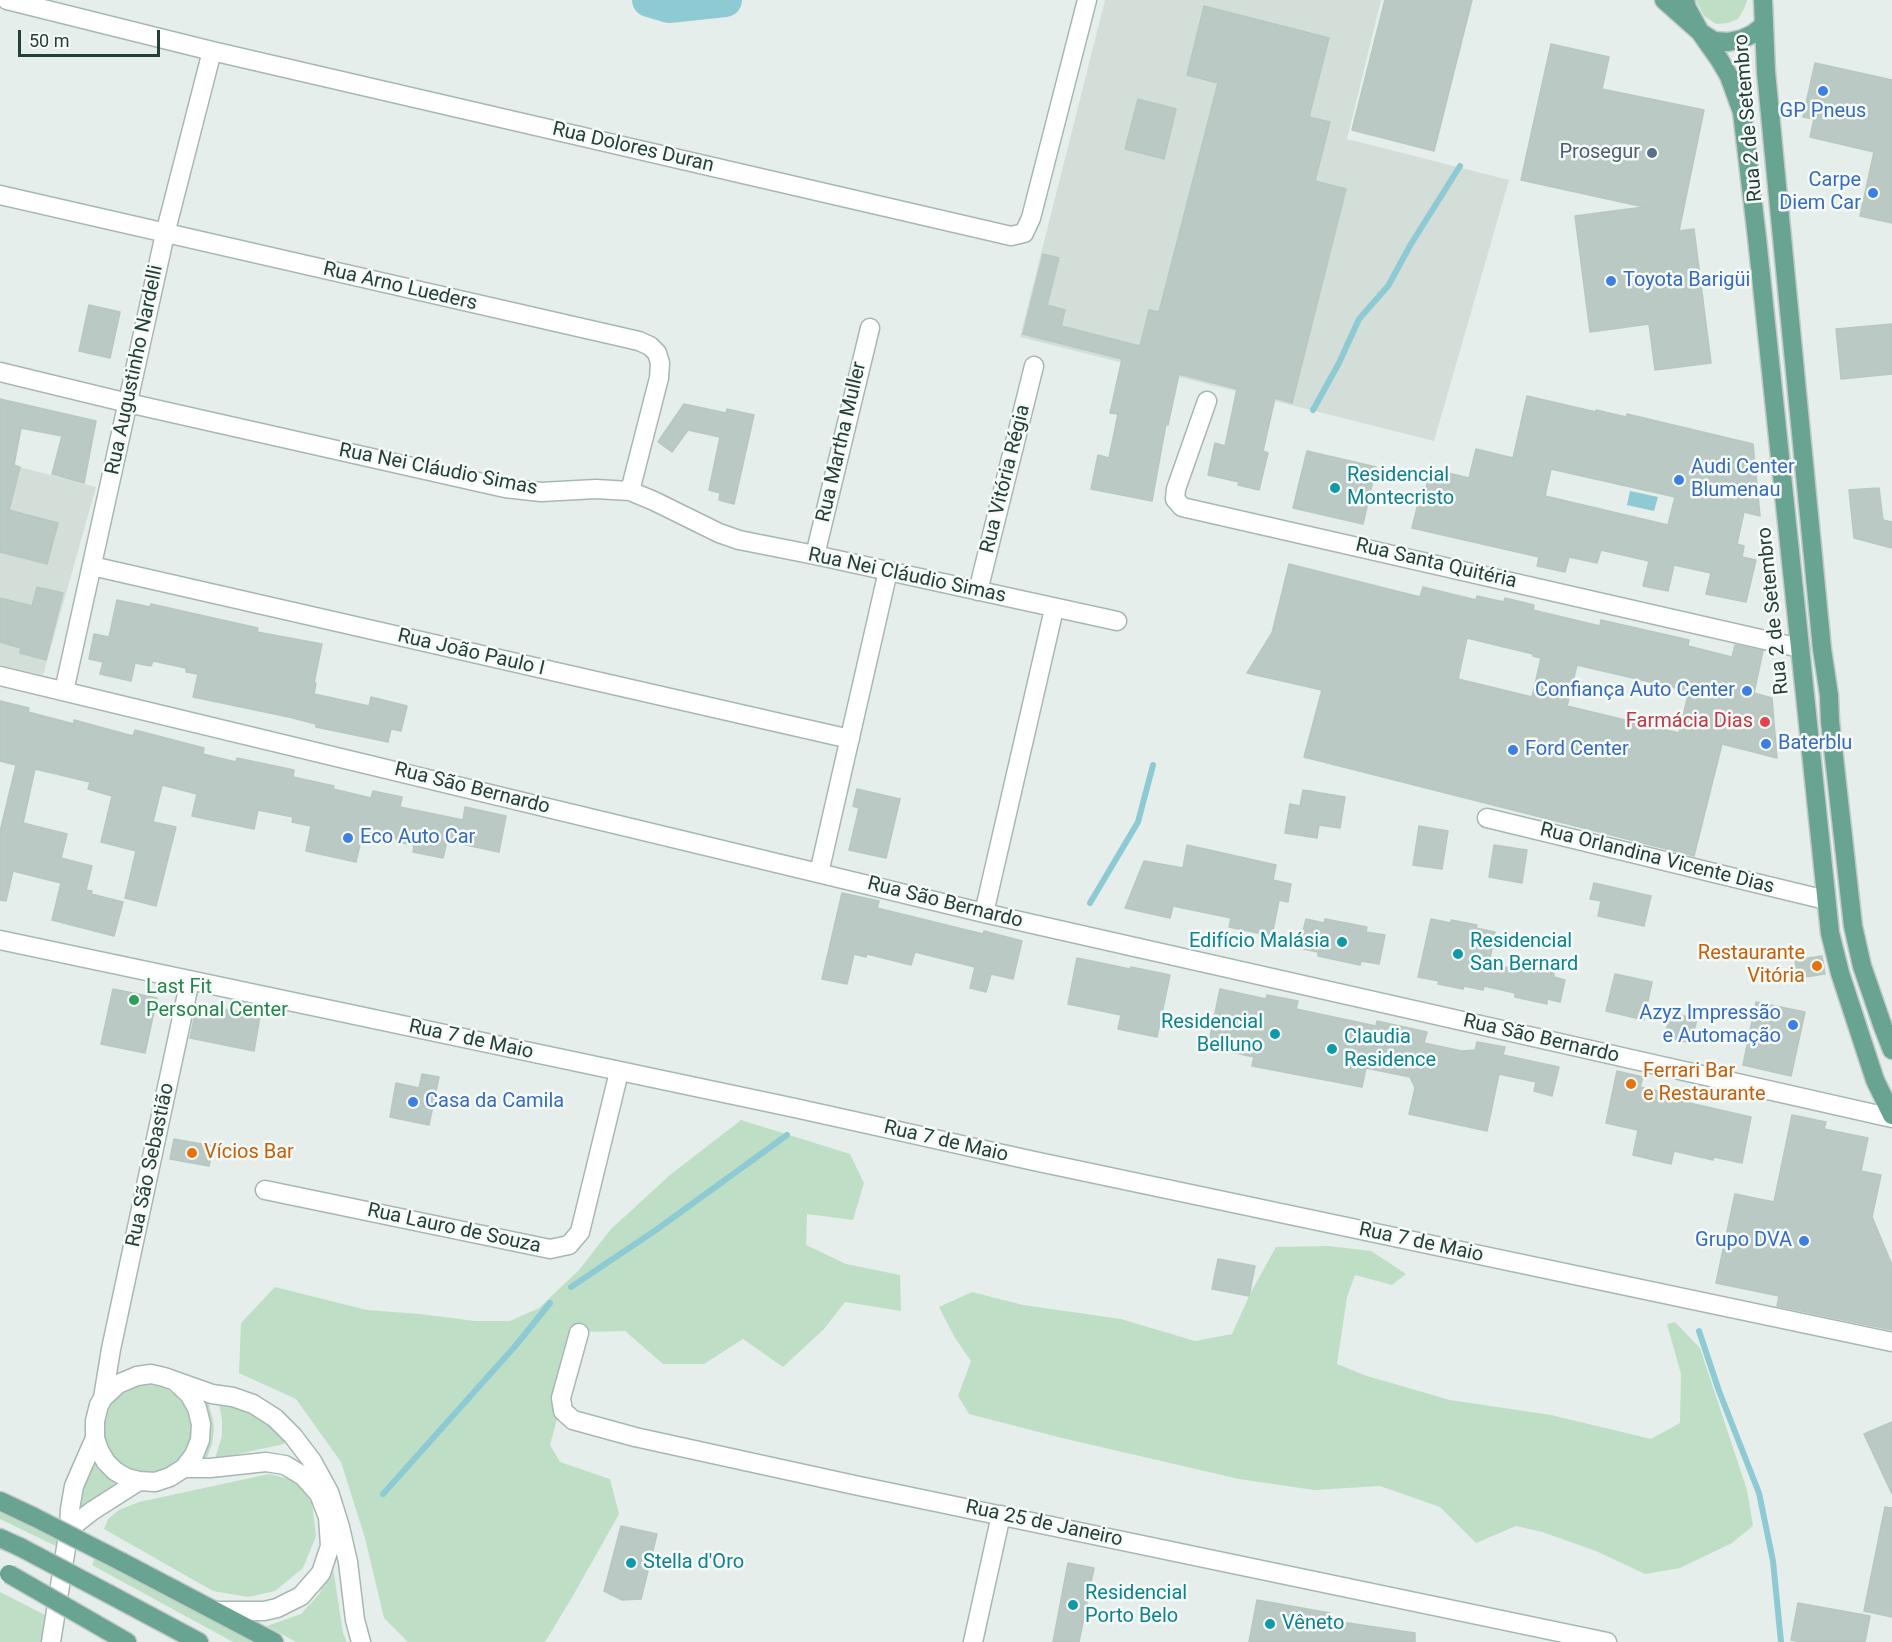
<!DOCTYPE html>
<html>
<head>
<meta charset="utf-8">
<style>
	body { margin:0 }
	#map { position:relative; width:1892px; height:1642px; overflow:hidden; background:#e5eeea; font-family:Roboto,sans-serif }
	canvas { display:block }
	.scale { position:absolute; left:18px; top:30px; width:142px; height:27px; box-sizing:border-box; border:3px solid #244138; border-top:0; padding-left:8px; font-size:18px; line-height:21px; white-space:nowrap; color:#244138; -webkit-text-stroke:4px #f6faf8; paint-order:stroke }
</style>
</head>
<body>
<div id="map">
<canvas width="1892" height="1642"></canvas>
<div class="scale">50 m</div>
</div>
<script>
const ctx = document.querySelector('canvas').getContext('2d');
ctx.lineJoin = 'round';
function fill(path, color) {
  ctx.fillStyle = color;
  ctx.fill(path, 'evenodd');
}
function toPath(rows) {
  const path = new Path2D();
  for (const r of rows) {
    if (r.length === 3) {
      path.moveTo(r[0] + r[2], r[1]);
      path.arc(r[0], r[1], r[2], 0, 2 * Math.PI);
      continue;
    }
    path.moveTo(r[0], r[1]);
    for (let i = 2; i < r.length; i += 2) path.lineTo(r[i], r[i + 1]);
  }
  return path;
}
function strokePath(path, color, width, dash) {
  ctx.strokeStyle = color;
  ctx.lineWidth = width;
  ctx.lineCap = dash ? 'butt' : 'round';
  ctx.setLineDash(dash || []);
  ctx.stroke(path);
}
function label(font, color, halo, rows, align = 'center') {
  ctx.font = font + ' Roboto,sans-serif';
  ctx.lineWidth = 5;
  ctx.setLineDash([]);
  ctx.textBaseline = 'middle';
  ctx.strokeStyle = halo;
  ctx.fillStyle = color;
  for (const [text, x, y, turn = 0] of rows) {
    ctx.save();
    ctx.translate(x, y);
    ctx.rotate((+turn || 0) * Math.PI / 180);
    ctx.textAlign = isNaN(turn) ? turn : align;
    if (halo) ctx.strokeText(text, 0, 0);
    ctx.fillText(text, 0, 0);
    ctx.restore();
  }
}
fill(toPath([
	[1105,0,1381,0,1347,139,1509,180,1434,441,1020,337],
	[0,462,96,487,43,675,0,665]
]), '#d3ded9');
fill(toPath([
	[1696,0,1747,0,1747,1,1744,9,1738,19,1728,23,1716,24,1704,16],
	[741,1120,850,1154,864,1183,853,1220,807,1214,806,1245,846,1264,900,1275,901,1311,845,1302,824,1329,783,1367,743,1339,704,1364,663,1364,625,1331,581,1332,550,1445,560,1462,610,1479,619,1514,574,1594,545,1642,408,1642,384,1618,365,1538,341,1462,296,1399,239,1373,241,1323,275,1287,367,1310,420,1314,475,1321,510,1321,539,1308,579,1270,611,1229,670,1175],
	[1329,1246,1371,1251,1406,1274,1392,1285,1355,1275,1347,1297,1337,1364,1367,1376,1450,1400,1551,1415,1651,1439,1680,1423,1681,1374,1667,1324,1675,1322,1700,1348,1747,1490,1753,1526,1732,1543,1680,1568,1645,1574,1596,1551,1542,1532,1516,1526,1476,1543,1440,1507,1380,1486,1314,1490,1239,1479,1062,1438,969,1414,958,1396,971,1361,955,1338,939,1307,972,1292,1023,1305,1121,1319,1195,1341,1232,1334,1250,1294,1276,1247],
	[147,1429,44],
	[198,1396,207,1398,213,1420,214,1429,212,1444,206,1460,197,1462],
	[218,1400,259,1415,285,1440,284,1444,215,1459,222,1436,222,1419],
	[92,1456,108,1473,116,1485,79,1512,79,1493],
	[269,1474,295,1480,312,1503,316,1536,303,1568,275,1591,248,1597,213,1591,104,1529,108,1519,119,1510,139,1502],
	[0,1512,59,1540,56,1546,0,1519],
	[95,1558,252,1642,233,1642,92,1565],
	[332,1561,343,1633,347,1642,296,1642,267,1626,301,1614,320,1593],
	[0,1592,45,1615,48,1622,45,1642,0,1642]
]), '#bedfc6');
fill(toPath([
	[1630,491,1658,497,1654,511,1627,505]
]), '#8dcad3');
strokePath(toPath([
	[1313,410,1339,363,1359,319,1388,286,1411,244,1460,166],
	[1090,903,1138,822,1153,765],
	[571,1287,656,1230,787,1135],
	[1699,1331,1719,1391,1759,1493,1773,1561,1781,1642],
	[383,1494,517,1344,550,1303]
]), '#8dcad3', 6);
strokePath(toPath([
	[649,0,669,6,725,0]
]), '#8dcad3', 34);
const building = toPath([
	[1385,0,1472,0,1434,151,1352,130,1385,0],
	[1204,6,1329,38,1309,117,1330,122,1315,181,1346,189,1292,403,1275,398,1263,451,1268,453,1259,490,1238,485,1239,482,1208,475,1215,443,1225,446,1237,389,1179,374,1168,425,1166,424,1152,501,1091,489,1098,455,1109,458,1118,414,1110,413,1122,359,1023,334,1043,254,1059,258,1047,305,1065,310,1061,326,1140,346,1149,310,1159,312,1218,83,1187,75,1204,6],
	[1551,44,1609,57,1602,89,1704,110,1679,231,1694,229,1711,363,1655,370,1649,324,1590,332,1575,216,1644,207,1521,180,1551,44],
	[1815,63,1892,80,1892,223,1860,216,1874,152,1810,137,1814,119,1803,117,1815,63],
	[1138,99,1176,109,1164,159,1125,149,1138,99],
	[89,305,120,312,110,358,79,351,89,305],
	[1892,324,1892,374,1841,379,1836,329,1892,324],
	[1527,396,1596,412,1596,410,1626,417,1627,414,1753,444,1760,516,1744,512,1737,544,1744,546,1742,557,1756,560,1746,602,1706,594,1711,573,1674,565,1668,591,1643,586,1649,561,1601,550,1597,563,1569,557,1565,572,1537,566,1539,557,1412,528,1422,487,1426,488,1431,469,1469,478,1476,449,1513,458,1527,396],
	[1551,469,1675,497,1668,525,1545,496,1551,469],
	[0,399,96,421,84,483,52,474,62,436,21,428,14,465,20,467,9,510,58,523,47,564,0,552,0,399],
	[684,404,726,413,727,409,754,415,734,504,719,500,720,493,709,490,720,437,688,430,672,452,658,442,684,404],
	[1307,451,1376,467,1363,524,1293,508,1307,451],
	[1879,488,1883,520,1892,522,1892,548,1854,538,1849,490,1879,488],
	[1289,564,1420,597,1423,587,1476,600,1477,596,1504,602,1505,598,1534,605,1533,610,1600,626,1601,620,1689,640,1688,646,1732,657,1735,645,1763,651,1754,693,1772,698,1777,758,1722,744,1694,856,1304,757,1322,690,1247,673,1272,633,1289,564],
	[1467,638,1533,654,1533,656,1541,658,1532,697,1458,679,1467,638],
	[1577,665,1689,691,1679,733,1567,706,1577,665],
	[37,587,63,593,46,660,20,653,21,648,0,642,0,598,32,606,37,587],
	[117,600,150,607,151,604,258,628,257,632,322,644,314,683,316,683,314,694,369,706,371,697,407,706,401,731,391,729,388,742,316,727,316,724,289,717,193,697,198,674,186,672,186,668,153,661,151,666,135,663,131,681,100,674,103,662,89,659,94,634,109,637,117,600],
	[0,701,29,708,28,712,74,724,74,720,133,736,135,730,204,748,203,754,236,762,237,758,294,770,293,777,334,786,333,789,371,798,373,791,402,797,400,807,463,820,465,807,506,816,499,852,447,841,443,858,413,852,414,845,397,842,397,839,363,832,356,862,306,851,311,826,292,822,293,817,258,810,254,829,192,816,197,794,162,785,153,822,176,827,156,906,125,898,136,851,101,842,112,796,88,789,90,782,35,769,23,823,67,834,61,858,92,866,86,890,92,891,91,894,123,902,114,936,52,920,61,883,13,871,6,901,0,900,0,832,16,765,0,761,0,701],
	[857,789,900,799,886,858,849,850,859,808,853,806,857,789],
	[1303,790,1345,797,1340,828,1319,825,1317,838,1285,833,1290,804,1300,806,1303,790],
	[1419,826,1448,831,1442,869,1413,865,1419,826],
	[1187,845,1276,865,1273,880,1291,884,1288,902,1279,900,1272,936,1229,927,1231,918,1173,906,1170,918,1125,908,1144,861,1183,868,1187,845],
	[1494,845,1527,850,1522,883,1489,877,1494,845],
	[1594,883,1651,896,1644,926,1598,916,1601,901,1590,899,1594,883],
	[842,893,879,901,877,908,983,934,984,931,1022,941,1013,979,991,974,986,992,970,988,975,967,915,952,911,965,867,954,866,957,854,954,847,984,822,979,842,893],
	[1306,919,1324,923,1325,919,1367,927,1366,932,1385,935,1379,964,1361,961,1360,965,1318,956,1318,952,1299,948,1306,919],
	[1431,919,1451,923,1451,920,1477,925,1476,928,1495,932,1489,964,1519,970,1520,966,1554,973,1554,977,1565,980,1560,1002,1547,999,1547,1004,1515,997,1515,993,1484,986,1483,990,1464,986,1463,989,1438,984,1439,981,1418,977,1431,919],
	[1822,956,1825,974,1798,978,1795,960,1822,956],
	[1077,958,1130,969,1131,967,1170,975,1157,1037,1118,1029,1121,1015,1068,1004,1077,958],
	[1615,974,1652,982,1644,1020,1606,1011,1615,974],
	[113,989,157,998,145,1053,101,1044,113,989],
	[1220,989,1266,999,1267,995,1298,1001,1296,1009,1376,1026,1377,1021,1427,1032,1424,1043,1462,1051,1475,1050,1477,1042,1505,1047,1503,1055,1559,1067,1552,1096,1534,1091,1536,1082,1499,1074,1487,1131,1409,1114,1415,1088,1410,1077,1366,1068,1362,1087,1252,1066,1254,1057,1208,1047,1220,989],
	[1756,1002,1805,1012,1791,1076,1743,1065,1756,1002],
	[197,1004,260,1016,254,1051,190,1038,197,1004],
	[1670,1013,1697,1019,1691,1043,1665,1037,1670,1013],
	[1617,1071,1643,1077,1640,1087,1686,1097,1685,1102,1751,1117,1742,1163,1714,1157,1713,1160,1674,1151,1671,1164,1633,1155,1638,1130,1606,1123,1617,1071],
	[422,1074,439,1077,429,1125,390,1117,396,1083,419,1088,422,1074],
	[1792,1115,1826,1122,1824,1129,1868,1138,1861,1171,1881,1175,1872,1217,1892,1265,1892,1330,1777,1306,1779,1296,1716,1283,1735,1194,1774,1202,1792,1115],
	[174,1139,213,1146,209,1166,170,1159,174,1139],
	[1218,1259,1255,1266,1249,1296,1212,1289,1218,1259],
	[1892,1422,1892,1494,1864,1434,1892,1422],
	[1885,1507,1892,1508,1892,1617,1864,1611,1885,1507],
	[621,1526,657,1534,641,1599,622,1600,604,1591,621,1526],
	[1068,1563,1094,1568,1079,1642,1053,1642,1068,1563],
	[1257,1600,1330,1613,1328,1620,1415,1633,1415,1642,1249,1642,1257,1600],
	[1798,1603,1870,1616,1865,1642,1800,1642,1791,1640,1798,1603]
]);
fill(building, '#bac9c3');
strokePath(building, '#b7c8c1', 1.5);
const minor = toPath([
	[7,0,212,51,1011,236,1024,233,1031,218,1087,0],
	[0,195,639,341,650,346,657,353,660,363,659,378,630,491],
	[0,372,128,403,505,488,541,492,596,489,630,491,654,501,719,533,739,540,815,555,1117,621],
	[1207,401,1176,489,1175,499,1182,507,1800,648],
	[815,555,870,328],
	[92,566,850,739],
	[978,591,1034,366],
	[0,676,984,913,1892,1118],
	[64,691,165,234,212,51],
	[1487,818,1826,900],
	[819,873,888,571],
	[984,913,1054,609],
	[0,940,795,1108,1034,1161,1892,1342],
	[265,1190,550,1249,569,1245,580,1232,619,1072],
	[579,1333,561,1398,563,1411,573,1420,635,1437,859,1486,1607,1642],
	[177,1383,189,1394,197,1408,201,1424,200,1440,194,1455,184,1468,170,1477,155,1482,139,1481,127,1478,115,1471,106,1462,99,1450,95,1438,95,1421,99,1405,103,1398,118,1384,137,1376,151,1374,164,1377,212,1394,233,1397,253,1404,275,1418,293,1436,312,1461,329,1492,340,1527,348,1562,355,1620,361,1642],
	[103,1398,111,1349,190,980],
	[184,1468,210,1468,266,1462,285,1465,303,1476,319,1494,328,1517,330,1546,321,1573,301,1596,277,1608,264,1611,217,1611],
	[69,1529,92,1511,139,1481],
	[51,1642,69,1529,70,1509,74,1486,95,1438],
	[973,1642,1001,1515]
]);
const major = toPath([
	[1664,0,1700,32,1714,41,1728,42,1742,39,1753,34,1764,25],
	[1685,0,1687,8,1700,32,1719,59,1729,76,1742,112,1757,238,1830,933,1840,973,1875,1080,1892,1115],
	[1763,0,1766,72,1780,217,1822,649,1829,695,1830,721,1853,926,1862,966,1883,1027,1892,1050],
	[0,1501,34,1517],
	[0,1538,20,1547],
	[122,1562,274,1642],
	[109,1594,199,1642],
	[94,1623,127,1642]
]);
strokePath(minor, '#a7b7b1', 21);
strokePath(major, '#c2cac7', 21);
strokePath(minor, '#fff', 18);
strokePath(major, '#69a493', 18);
const majorBridge = toPath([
	[34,1517,122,1562],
	[20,1547,109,1594],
	[9,1574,94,1623]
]);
strokePath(majorBridge, '#c2cac7', 21, []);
strokePath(majorBridge, '#69a493', 18);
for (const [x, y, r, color] of [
	[1823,91,6,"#3f7fe0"],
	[1652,153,6,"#5c6f8a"],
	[1873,193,6,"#3f7fe0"],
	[1611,281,6,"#3f7fe0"],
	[1679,480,6,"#3f7fe0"],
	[1335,488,6,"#0f9aa8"],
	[1747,691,6,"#3f7fe0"],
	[1765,722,6,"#e0444e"],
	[1766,744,6,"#3f7fe0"],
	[1513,750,6,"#3f7fe0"],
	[348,838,6,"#3f7fe0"],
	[1342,942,6,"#0f9aa8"],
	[1458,954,6,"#0f9aa8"],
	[1817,966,6,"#e8710a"],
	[134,1000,6,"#2e9e5b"],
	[1793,1025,6,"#3f7fe0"],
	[1275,1034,6,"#0f9aa8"],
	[1332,1049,6,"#0f9aa8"],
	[1631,1084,6,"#e8710a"],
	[413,1102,6,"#3f7fe0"],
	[192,1153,6,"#e8710a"],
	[1804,1241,6,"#3f7fe0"],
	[631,1563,6,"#0f9aa8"],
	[1073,1605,6,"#0f9aa8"],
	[1270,1624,6,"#0f9aa8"]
]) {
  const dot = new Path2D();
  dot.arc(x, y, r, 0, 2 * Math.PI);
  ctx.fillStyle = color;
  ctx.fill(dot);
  strokePath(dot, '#f6faf8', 2);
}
label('20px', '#366cbe', '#f6faf8', [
	["GP Pneus",1823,112,"center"],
	["Carpe",1861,181,"right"],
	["Diem Car",1861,204,"right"],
	["Toyota Barigüi",1623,281],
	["Audi Center",1691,468],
	["Blumenau",1691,491],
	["Confiança Auto Center",1735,691,"right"],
	["Baterblu",1778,744],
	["Ford Center",1525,750],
	["Eco Auto Car",360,838],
	["Azyz Impressão",1781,1014,"right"],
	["e Automação",1781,1037,"right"],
	["Casa da Camila",425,1102],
	["Grupo DVA",1792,1241,"right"]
], 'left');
label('20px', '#244138', '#f6faf8', [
	["Rua 2 de Setembro",1749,118,-95],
	["Rua Dolores Duran",633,148,13],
	["Rua Arno Lueders",400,287,13],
	["Rua Augustinho Nardelli",135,370,-78],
	["Rua Martha Muller",842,442,-77],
	["Rua Nei Cláudio Simas",438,470,11],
	["Rua Vitória Régia",1006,479,-76],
	["Rua Santa Quitéria",1436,564,13],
	["Rua Nei Cláudio Simas",907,576,12],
	["Rua 2 de Setembro",1774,611,-96],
	["Rua João Paulo I",471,653,13],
	["Rua São Bernardo",472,789,14],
	["Rua Orlandina Vicente Dias",1657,859,14],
	["Rua São Bernardo",945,903,14],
	["Rua São Bernardo",1541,1039,13],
	["Rua 7 de Maio",471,1040,12],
	["Rua 7 de Maio",946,1142,13],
	["Rua São Sebastião",151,1165,-78],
	["Rua Lauro de Souza",454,1229,12],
	["Rua 7 de Maio",1421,1243,12],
	["Rua 25 de Janeiro",1044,1524,12]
]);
label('20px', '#4e5e75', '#f6faf8', [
	["Prosegur",1640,153]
], 'right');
label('20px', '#0d838f', '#f6faf8', [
	["Residencial",1347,476],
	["Montecristo",1347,499],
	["Edifício Malásia",1330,942,"right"],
	["Residencial",1470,942],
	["San Bernard",1470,965],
	["Residencial",1263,1023,"right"],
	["Belluno",1263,1046,"right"],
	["Claudia",1344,1038],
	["Residence",1344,1061],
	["Stella d'Oro",643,1563],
	["Residencial",1085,1594],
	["Porto Belo",1085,1617],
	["Vêneto",1282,1624]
], 'left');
label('20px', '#be3a42', '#f6faf8', [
	["Farmácia Dias",1753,722]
], 'right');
label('20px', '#c56008', '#f6faf8', [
	["Restaurante",1805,954,"right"],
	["Vitória",1805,977,"right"],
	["Ferrari Bar",1643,1072],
	["e Restaurante",1643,1095],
	["Vícios Bar",204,1153]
], 'left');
label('20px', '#27864d', '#f6faf8', [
	["Last Fit",146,988],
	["Personal Center",146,1011]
], 'left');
</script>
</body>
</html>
